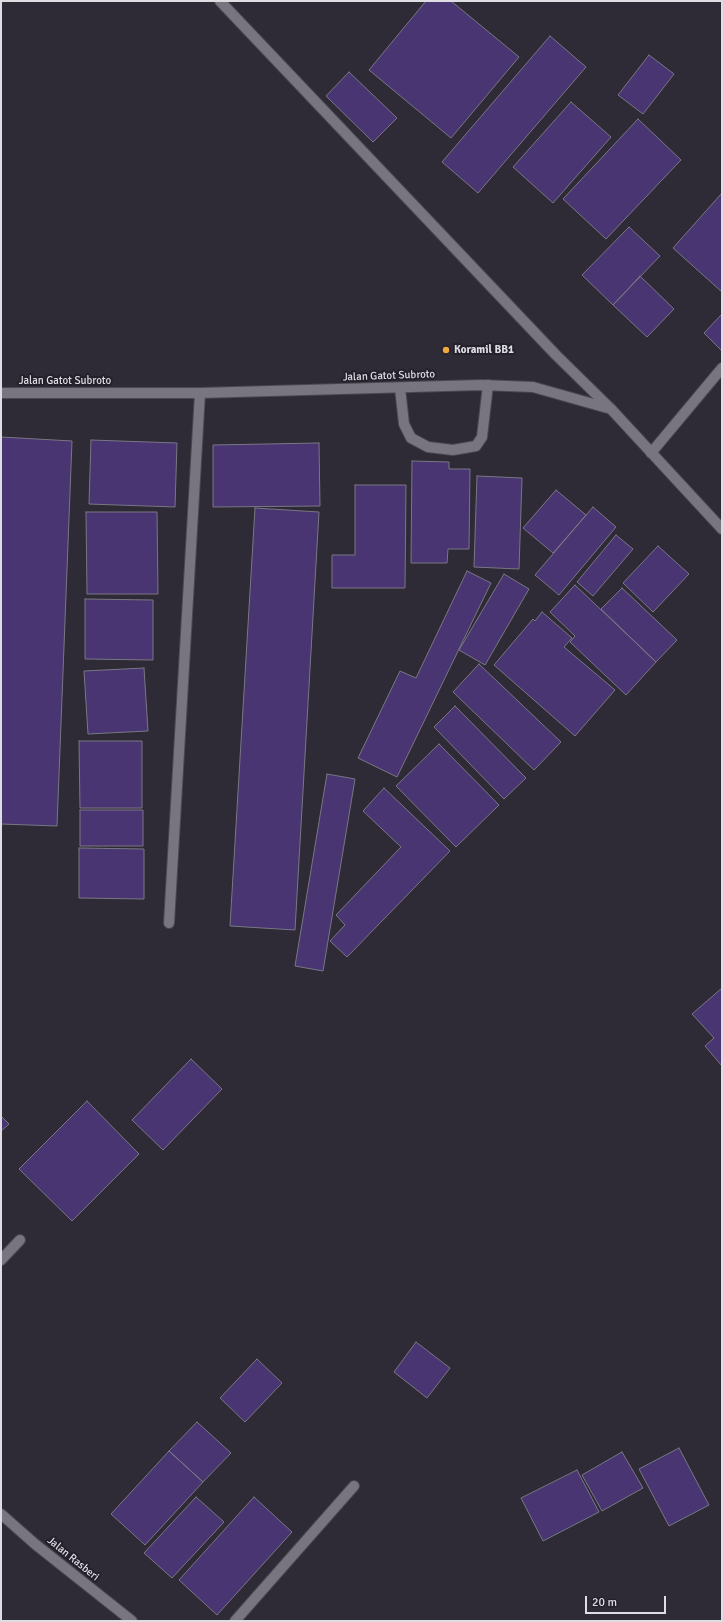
<!DOCTYPE html>
<html>
<head>
<meta charset="utf-8">
<style>
	body { margin:0 }
	#map { position:relative; width:723px; height:1622px; overflow:hidden; background:#2e2b36; font-family:Signika,sans-serif }
	canvas { display:block }
	.frame { position:absolute; inset:0; border:2px solid #dfdde4; pointer-events:none }
	.scale { position:absolute; left:585px; top:1596px; width:81px; height:18px; box-sizing:border-box; border:2px solid #dfdde4; border-top:0; padding-left:5px; font-size:12px; line-height:14px; white-space:nowrap; color:#dfdde4; -webkit-text-stroke:3px #24212c; paint-order:stroke }
</style>
</head>
<body>
<div id="map">
<canvas width="723" height="1622"></canvas>
<div class="frame"></div>
<div class="scale">20 m</div>
</div>
<script>
const ctx = document.querySelector('canvas').getContext('2d');
ctx.lineJoin = 'round';
function fill(path, color) {
  ctx.fillStyle = color;
  ctx.fill(path, 'evenodd');
}
function toPath(rows) {
  const path = new Path2D();
  for (const r of rows) {
    path.moveTo(r[0], r[1]);
    for (let i = 2; i < r.length; i += 2) path.lineTo(r[i], r[i + 1]);
  }
  return path;
}
function strokePath(path, color, width, dash) {
  ctx.strokeStyle = color;
  ctx.lineWidth = width;
  ctx.lineCap = dash ? 'butt' : 'round';
  ctx.setLineDash(dash || []);
  ctx.stroke(path);
}
function label(font, color, halo, rows, align = 'center') {
  ctx.font = font + ' Signika,sans-serif';
  ctx.lineWidth = 4;
  ctx.setLineDash([]);
  ctx.textBaseline = 'middle';
  ctx.strokeStyle = halo;
  ctx.fillStyle = color;
  for (const [text, x, y, turn = 0] of rows) {
    ctx.save();
    ctx.translate(x, y);
    ctx.rotate((+turn || 0) * Math.PI / 180);
    ctx.textAlign = isNaN(turn) ? turn : align;
    if (halo) ctx.strokeText(text, 0, 0);
    ctx.fillText(text, 0, 0);
    ctx.restore();
  }
}
const building = toPath([
	[426,1,451,1,519,57,451,138,369,70,426,1],
	[550,36,586,67,478,193,442,162,550,36],
	[649,55,674,74,643,114,618,95,649,55],
	[349,72,397,118,373,142,326,96,349,72],
	[571,102,611,137,553,203,513,167,571,102],
	[638,119,681,160,606,239,563,199,638,119],
	[722,193,722,292,673,248,722,193],
	[629,227,660,256,613,305,582,275,629,227],
	[640,276,674,309,647,337,613,305,640,276],
	[722,314,722,351,704,333,722,314],
	[1,437,72,441,57,826,1,824,1,437],
	[91,440,177,443,175,507,89,504,91,440],
	[319,443,320,506,213,507,213,445,319,443],
	[412,461,449,462,449,469,470,469,469,549,448,549,447,563,411,563,412,461],
	[477,476,522,478,519,569,474,567,477,476],
	[355,485,406,485,405,588,332,588,332,555,355,555,355,485],
	[556,490,586,515,553,553,523,528,556,490],
	[593,507,616,527,559,595,535,575,593,507],
	[255,508,319,512,295,930,230,926,255,508],
	[86,512,157,512,158,594,87,594,86,512],
	[616,535,633,549,593,596,577,582,616,535],
	[658,546,689,574,653,612,623,583,658,546],
	[467,571,491,583,397,777,358,758,400,671,416,678,467,571],
	[504,574,529,589,485,665,459,650,504,574],
	[575,585,656,662,626,695,570,642,575,636,550,612,575,585],
	[622,588,677,640,656,662,601,609,622,588],
	[85,599,153,600,153,660,85,659,85,599],
	[542,612,572,638,564,647,615,690,575,736,494,665,533,619,535,621,542,612],
	[479,664,561,742,534,770,453,692,479,664],
	[144,668,148,731,88,734,84,671,144,668],
	[455,706,526,778,504,799,434,727,455,706],
	[79,741,142,741,142,808,80,808,79,741],
	[439,744,499,805,456,847,396,786,439,744],
	[327,774,355,779,323,971,295,966,327,774],
	[384,788,450,851,347,957,330,941,345,925,336,915,401,847,363,811,384,788],
	[80,810,143,810,143,846,80,846,80,810],
	[79,848,144,849,144,899,79,898,79,848],
	[722,988,722,1066,705,1046,714,1038,692,1014,722,988],
	[191,1059,222,1089,163,1150,132,1120,191,1059],
	[87,1101,139,1154,72,1221,19,1169,87,1101],
	[1,1116,9,1124,1,1131,1,1116],
	[416,1342,450,1368,427,1398,394,1372,416,1342],
	[257,1359,282,1383,245,1422,220,1398,257,1359],
	[197,1422,231,1453,203,1482,169,1451,197,1422],
	[679,1448,709,1505,669,1526,639,1469,679,1448],
	[169,1451,203,1482,145,1545,111,1514,169,1451],
	[622,1452,643,1488,602,1511,582,1475,622,1452],
	[577,1470,599,1512,543,1541,521,1498,577,1470],
	[196,1497,224,1522,172,1578,144,1553,196,1497],
	[254,1497,292,1532,217,1615,179,1580,254,1497]
]);
fill(building, '#483572');
strokePath(building, '#7a7784', 1);
const lane = toPath([
	[400,388,404,424,411,438,428,447,453,450,476,446,482,437,488,385],
	[651,453,722,368],
	[1,1260,20,1240],
	[235,1621,354,1486]
]);
const street = toPath([
	[220,1,556,355,611,409],
	[169,923,200,393],
	[1,1514,35,1544,132,1621]
]);
const secondary = toPath([
	[1,393,200,393,481,385,533,387,611,409,722,529]
]);
strokePath(lane, '#4a4851', 12);
strokePath(street, '#4a4851', 12);
strokePath(secondary, '#4a4851', 12);
strokePath(lane, '#787581', 10);
strokePath(street, '#787581', 10);
strokePath(secondary, '#787581', 10);
for (const [x, y, r, color] of [
	[446,350,4,"#efa73e"]
]) {
  const dot = new Path2D();
  dot.arc(x, y, r, 0, 2 * Math.PI);
  ctx.fillStyle = color;
  ctx.fill(dot);
  strokePath(dot, '#24212c', 1.5);
}
label('bold 11px', '#dfdde4', '#24212c', [
	["Koramil BB1",454,350]
], 'left');
label('11px', '#dfdde4', '#24212c', [
	["Jalan Gatot Subroto",389,376,-2],
	["Jalan Gatot Subroto",65,381],
	["Jalan Rasberi",73,1559,39]
]);
</script>
</body>
</html>
